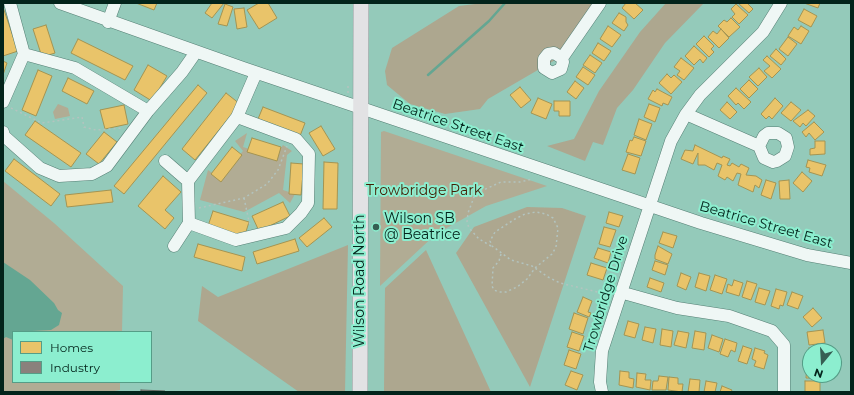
<!DOCTYPE html>
<html>
<head>
<meta charset="utf-8">
<style>
	body { margin:0 }
	#map { position:relative; width:854px; height:395px; overflow:hidden; background:#94caba; font-family:Montserrat,sans-serif }
	canvas { display:block }
	.frame { position:absolute; inset:0; border:4px solid #03241b; pointer-events:none }
	.legend { position:absolute; left:12px; top:331px; width:140px; height:52px; box-sizing:border-box; background:#8ceecf; border:1px solid #559d87; margin:0; padding:5px 7px; list-style:none; font-size:12px; color:#03241b }
	.legend li { display:flex; align-items:center; gap:8px; height:20px }
	.legend b { width:20px; border:1px solid #559d87 }
	.north { position:absolute; left:802px; top:343px; width:40px; height:40px; box-sizing:border-box; background:#8ceecf; border:1px solid #559d87; border-radius:50%; rotate:198deg; font-size:11px; font-weight:700; line-height:16px; text-align:center; color:#03241b }
	.north::after { content:''; display:block; margin:auto; width:14px; height:18px; background:#365e53; clip-path:polygon(50% 0,100% 100%,50% 72%,0 100%) }
</style>
</head>
<body>
<div id="map">
<canvas width="854" height="395"></canvas>
<div class="frame"></div>
<ul class="legend">
<li><b style="height:11px;background:#e9c46a"></b>Homes</li>
<li><b style="height:11px;background:#8a817c"></b>Industry</li>
</ul>
<div class="north">N</div>
</div>
<script>
const ctx = document.querySelector('canvas').getContext('2d');
ctx.lineJoin = 'round';
function fill(path, color) {
  ctx.fillStyle = color;
  ctx.fill(path, 'evenodd');
}
function toPath(rows) {
  const path = new Path2D();
  for (const r of rows) {
    path.moveTo(r[0], r[1]);
    for (let i = 2; i < r.length; i += 2) path.lineTo(r[i], r[i + 1]);
  }
  return path;
}
function strokePath(path, color, width, dash) {
  ctx.strokeStyle = color;
  ctx.lineWidth = width;
  ctx.lineCap = dash ? 'butt' : 'round';
  ctx.setLineDash(dash || []);
  ctx.stroke(path);
}
function label(font, color, halo, rows, align = 'center') {
  ctx.font = font + ' Montserrat,sans-serif';
  ctx.lineWidth = 4;
  ctx.setLineDash([]);
  ctx.textBaseline = 'middle';
  ctx.strokeStyle = halo;
  ctx.fillStyle = color;
  for (const [text, x, y, turn = 0] of rows) {
    ctx.save();
    ctx.translate(x, y);
    ctx.rotate((+turn || 0) * Math.PI / 180);
    ctx.textAlign = isNaN(turn) ? turn : align;
    if (halo) ctx.strokeText(text, 0, 0);
    ctx.fillText(text, 0, 0);
    ctx.restore();
  }
}
fill(toPath([
	[58,104,68,108,70,116,55,119,53,112],
	[384,131,547,186,486,206,436,234,380,286,381,132],
	[247,133,243,147,274,157,283,145,292,151,287,155,283,190,295,194,290,203,279,193,244,212,200,200,208,170,219,178,243,151,235,141],
	[3,181,54,223,123,286,122,332,13,332,13,382,120,382,120,390,109,392,3,392]
]), '#b1ac94');
fill(toPath([
	[483,3,600,3,562,56,488,99,480,109,445,114,410,104,387,85,385,71,392,48,459,6],
	[666,3,704,3,665,43,633,90,617,108,603,145,593,142,585,161,547,146,574,139,599,91,640,32],
	[527,207,562,208,586,216,530,387,456,253,474,227],
	[348,245,345,392,299,392,198,321,202,286,218,297],
	[426,250,491,392,384,392,385,288]
]), '#ada78f');
fill(toPath([
	[3,262,30,280,54,303,58,310,62,313,59,325,51,330,13,332,13,340,6,337,3,339]
]), '#64a692');
const homes = toPath([
	[136,3,157,3,154,10,136,3],
	[212,3,224,3,212,18,205,13,212,3],
	[259,3,268,3,277,18,259,29,247,10,259,3],
	[626,3,635,3,643,10,634,19,622,8,626,3],
	[738,3,747,3,753,9,749,13,738,3],
	[804,3,820,3,818,8,804,3],
	[225,4,233,7,227,26,218,24,225,4],
	[736,4,748,15,739,24,732,17,735,14,731,9,736,4],
	[3,7,18,51,3,56,3,7],
	[244,8,247,27,237,29,234,9,244,8],
	[804,9,817,16,811,27,798,20,804,9],
	[619,13,626,17,626,22,628,25,624,31,612,23,619,13],
	[731,18,740,27,729,37,718,26,724,20,727,22,731,18],
	[46,25,55,53,42,57,33,29,46,25],
	[608,26,621,35,612,47,600,39,608,26],
	[801,26,809,31,801,44,788,36,794,27,798,30,801,26],
	[721,29,729,38,719,48,708,37,713,31,717,34,721,29],
	[704,36,714,46,711,49,714,52,709,57,696,44,704,36],
	[788,37,797,44,788,56,779,49,788,37],
	[78,39,133,66,125,80,71,53,78,39],
	[598,43,611,51,604,61,592,53,598,43],
	[694,46,707,58,703,63,700,59,694,65,685,56,694,46],
	[776,49,786,59,781,65,770,56,776,49],
	[590,55,602,63,595,73,583,65,590,55],
	[767,56,781,69,772,78,764,71,770,66,763,60,767,56],
	[681,58,694,68,684,80,677,75,680,71,674,67,681,58],
	[3,61,7,63,3,75,3,61],
	[148,65,167,76,152,101,134,90,148,65],
	[583,67,595,75,588,85,576,77,583,67],
	[759,68,767,77,758,86,749,77,759,68],
	[38,70,52,76,36,116,22,110,38,70],
	[667,74,671,78,674,75,682,82,671,94,659,83,667,74],
	[68,78,94,91,87,104,62,91,68,78],
	[749,80,758,89,749,98,740,89,749,80],
	[575,81,584,88,576,99,567,92,575,81],
	[198,85,207,93,124,194,114,186,198,85],
	[520,87,531,100,521,108,510,95,520,87],
	[736,88,751,102,744,109,738,103,736,105,728,96,736,88],
	[657,89,672,97,668,105,663,103,662,106,648,99,653,90,655,92,657,89],
	[226,93,240,104,195,160,182,149,226,93],
	[538,98,552,104,546,119,531,113,538,98],
	[775,98,783,106,772,119,769,116,766,119,761,114,775,98],
	[554,101,570,101,570,116,559,116,559,111,554,111,554,101],
	[727,102,737,112,730,119,720,110,727,102],
	[791,102,801,110,791,121,781,113,791,102],
	[649,104,660,108,655,122,644,117,649,104],
	[124,105,128,124,105,129,100,110,124,105],
	[263,107,305,123,300,136,258,119,263,107],
	[808,110,815,116,806,126,803,123,800,127,793,121,808,110],
	[639,119,652,124,646,140,634,135,639,119],
	[35,121,81,153,71,167,25,135,35,121],
	[814,122,824,132,815,140,809,133,806,137,802,132,814,122],
	[321,126,335,149,323,156,309,133,321,126],
	[104,132,117,142,99,164,86,154,104,132],
	[634,137,646,141,641,156,626,152,630,140,632,141,634,137],
	[252,138,281,147,277,161,247,152,252,138],
	[815,141,825,141,825,154,810,155,810,149,815,148,815,141],
	[695,145,722,158,723,156,730,159,727,165,730,166,732,163,739,167,741,164,749,168,746,175,756,176,762,180,759,188,755,185,753,192,738,185,741,174,737,173,733,181,727,177,725,180,718,176,722,165,717,163,714,170,705,165,698,165,698,153,693,164,681,159,685,150,693,151,695,145],
	[232,147,242,155,221,182,211,174,232,147],
	[628,154,640,158,635,174,622,170,628,154],
	[14,159,60,194,51,206,5,171,14,159],
	[808,160,826,165,822,176,809,172,810,168,806,167,808,160],
	[324,162,338,163,337,209,323,209,324,162],
	[291,163,304,164,301,195,289,194,291,163],
	[802,172,812,181,803,192,793,183,802,172],
	[163,176,181,192,165,210,174,218,165,229,138,206,163,176],
	[766,180,776,183,771,199,761,195,766,180],
	[789,180,790,199,780,199,779,181,789,180],
	[111,190,113,202,67,207,65,195,111,190],
	[283,202,290,216,259,231,252,216,283,202],
	[213,211,249,222,244,238,208,226,213,211],
	[609,212,623,216,619,227,606,223,609,212],
	[324,218,332,227,307,247,299,238,324,218],
	[604,227,616,230,610,247,599,244,604,227],
	[663,232,677,236,673,248,659,243,663,232],
	[295,239,299,251,257,264,253,252,295,239],
	[198,244,245,257,242,271,194,257,198,244],
	[658,246,672,254,668,264,655,259,655,255,658,246],
	[598,248,611,252,608,263,594,258,598,248],
	[655,261,668,265,665,275,652,270,655,261],
	[591,263,607,268,603,280,587,275,591,263],
	[681,273,691,277,686,290,677,286,681,273],
	[699,273,710,276,706,291,695,287,699,273],
	[715,275,727,279,722,294,710,290,715,275],
	[650,278,664,283,661,292,647,287,650,278],
	[734,280,743,283,739,296,726,292,728,284,732,286,734,280],
	[747,281,757,284,751,300,742,297,747,281],
	[759,288,770,291,765,305,755,302,759,288],
	[776,289,787,292,783,306,780,305,779,309,771,306,776,289],
	[792,292,803,296,798,309,787,305,792,292],
	[583,297,592,301,588,312,591,313,589,317,577,312,583,297],
	[813,308,822,318,812,327,803,317,813,308],
	[574,313,588,318,583,334,569,329,574,313],
	[628,321,639,324,635,338,624,335,628,321],
	[645,327,656,329,653,343,642,340,645,327],
	[662,329,673,331,671,347,660,345,662,329],
	[823,330,825,343,809,345,807,332,823,330],
	[678,331,689,333,686,348,674,345,678,331],
	[695,331,706,333,704,350,692,348,695,331],
	[572,332,584,336,579,351,567,347,572,332],
	[712,335,723,339,719,352,708,348,712,335],
	[725,339,737,343,735,352,731,350,728,357,720,354,725,339],
	[743,346,752,349,747,364,738,361,743,346],
	[755,348,765,351,764,353,768,355,764,369,754,366,756,361,752,359,755,348],
	[809,348,826,349,826,351,810,351,810,357,808,357,809,348],
	[569,350,581,354,576,369,564,365,569,350],
	[807,365,810,365,810,375,823,375,823,378,806,378,807,365],
	[571,371,583,375,577,390,565,385,571,371],
	[620,371,629,372,629,378,634,379,633,388,619,385,620,371],
	[637,373,646,374,645,380,651,380,650,390,636,387,637,373],
	[659,376,668,377,666,390,652,390,653,381,658,381,659,376],
	[669,377,678,378,678,384,683,384,682,392,668,390,669,377],
	[690,379,700,380,699,392,688,392,690,379],
	[706,381,717,383,715,392,704,392,706,381],
	[805,381,820,381,820,392,805,392,805,381],
	[722,386,732,390,731,392,720,392,722,386]
]);
fill(homes, '#e9c46a');
strokePath(homes, '#a49452', 1);
const industry = toPath([
	[141,390,165,391,165,392,141,392,141,390]
]);
fill(industry, '#8a817c');
strokePath(industry, '#62655f', 1);
strokePath(toPath([
	[428,75,489,21,505,3]
]), '#64a692', 2.5);
const minor = toPath([
	[10,3,24,54,75,68,148,111,182,72,196,52],
	[60,3,243,68,701,223,807,255,851,263],
	[108,22,115,3],
	[562,58,554,53,548,54,544,59,544,68,552,73,561,69,563,62,562,58,600,3],
	[3,102,24,54],
	[686,114,759,146,764,136,768,133,778,133,786,138,788,147,785,156,777,161,773,162,764,158,759,146],
	[237,117,296,139,309,154,308,203,301,213,286,228,236,240,189,223,188,181,237,117],
	[237,117,256,73],
	[3,132,4,136,40,168,59,176,92,174,107,166,148,111],
	[165,161,188,181],
	[174,246,189,223],
	[620,292,677,308,729,316,772,331,784,345,784,392],
	[602,392,600,382,602,351,671,141,686,114,700,95,763,32,781,3]
]);
const major = toPath([
	[360,392,361,3]
]);
strokePath(minor, '#557f74', 13);
strokePath(major, '#8a9696', 16);
strokePath(toPath([
	[348,93,348,83],
	[11,108,42,123,82,117,84,127,96,130,123,128],
	[244,198,250,226],
	[199,208,244,198,267,184,278,170,287,146],
	[491,246,479,239,469,228,467,222,468,213,474,197,479,192,501,182,520,182,532,179],
	[501,254,499,261,493,268,492,286,494,290,499,292,506,292,517,287,527,279,535,268,552,254,556,247,558,228,553,218,546,214,536,212,525,214,515,219,495,232,490,241,492,246,511,260,532,266,535,268,548,277,560,283,610,295]
]), '#b3c4bf', 1.5, [2, 3]);
strokePath(minor, '#eff7f5', 12);
strokePath(major, '#e2e2e4', 15);
for (const [x, y, r, color] of [
	[376,227,4,"#365e53"]
]) {
  const dot = new Path2D();
  dot.arc(x, y, r, 0, 2 * Math.PI);
  ctx.fillStyle = color;
  ctx.fill(dot);
  strokePath(dot, '#8ceecf', 1.5);
}
label('14px', '#03241b', '#8ceecf', [
	["Beatrice Street East",458,126,19],
	["Beatrice Street East",766,225,16],
	["Wilson Road North",360,281,-90],
	["Trowbridge Drive",606,294,-73]
]);
label('14px', '#431f05', '#8ceecf', [
	["Trowbridge Park",424,191]
]);
label('14px', '#03241b', '#8ceecf', [
	["Wilson SB",384,219],
	["@ Beatrice",384,235]
], 'left');
</script>
</body>
</html>
